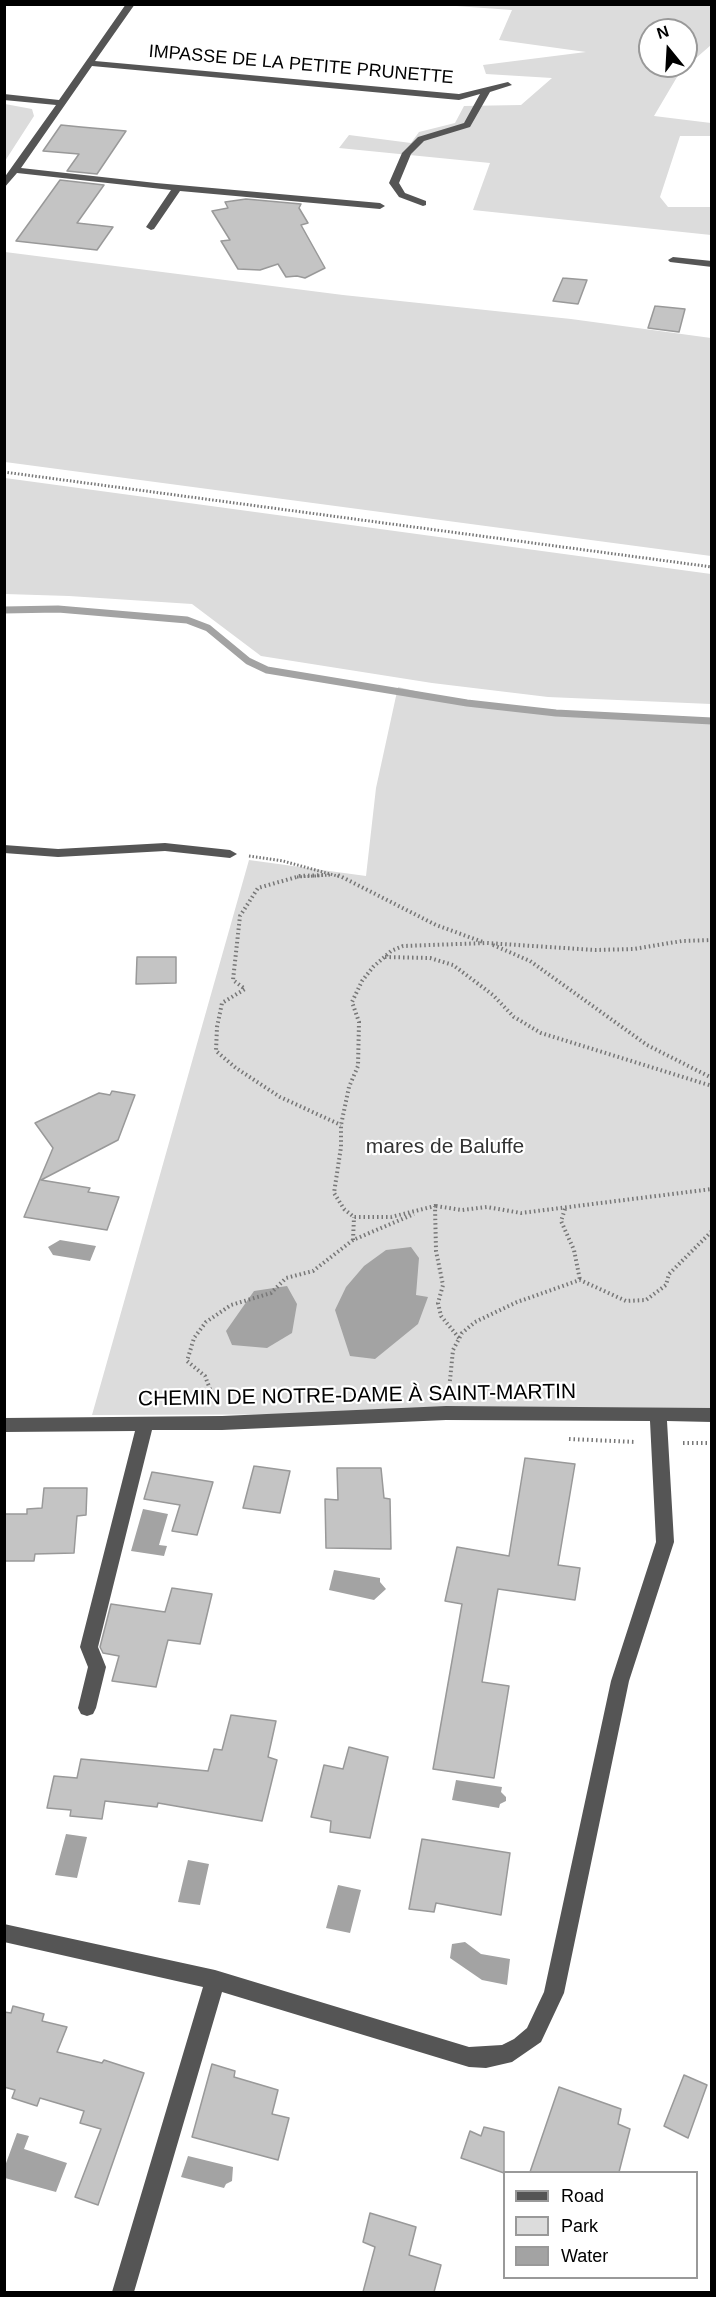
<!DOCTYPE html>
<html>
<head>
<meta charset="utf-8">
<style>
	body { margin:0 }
	#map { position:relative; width:716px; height:2297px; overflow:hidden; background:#fff; font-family:Arial,sans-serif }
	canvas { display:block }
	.frame { position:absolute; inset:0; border:6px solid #000; pointer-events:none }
	.legend { position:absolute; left:503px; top:2171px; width:195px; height:108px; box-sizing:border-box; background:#fff; border:2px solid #999; margin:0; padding:8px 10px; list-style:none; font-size:18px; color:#000 }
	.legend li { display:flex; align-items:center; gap:12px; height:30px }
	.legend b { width:30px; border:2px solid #999 }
	.north { position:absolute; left:638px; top:18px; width:60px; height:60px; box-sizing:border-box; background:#fff; border:2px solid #999; border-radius:50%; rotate:342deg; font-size:16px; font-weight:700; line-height:24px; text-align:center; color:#000 }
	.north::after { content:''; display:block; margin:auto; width:21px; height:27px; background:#000; clip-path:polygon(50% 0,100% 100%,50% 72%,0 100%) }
</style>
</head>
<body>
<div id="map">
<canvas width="716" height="2297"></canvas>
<div class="frame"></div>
<ul class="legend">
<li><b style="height:8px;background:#555"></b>Road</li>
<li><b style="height:16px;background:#dcdcdc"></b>Park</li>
<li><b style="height:16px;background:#a3a3a3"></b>Water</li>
</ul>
<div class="north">N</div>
</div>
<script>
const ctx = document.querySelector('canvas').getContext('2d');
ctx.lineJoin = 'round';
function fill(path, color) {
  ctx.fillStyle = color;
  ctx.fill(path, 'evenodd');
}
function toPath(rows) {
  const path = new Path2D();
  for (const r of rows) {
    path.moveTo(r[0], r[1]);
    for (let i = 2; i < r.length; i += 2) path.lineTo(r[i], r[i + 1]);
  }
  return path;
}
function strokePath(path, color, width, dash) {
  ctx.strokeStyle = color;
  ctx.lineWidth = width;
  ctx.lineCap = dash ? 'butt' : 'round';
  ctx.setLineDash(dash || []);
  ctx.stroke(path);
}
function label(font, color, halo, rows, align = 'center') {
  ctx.font = font + ' Arial,sans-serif';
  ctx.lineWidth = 4.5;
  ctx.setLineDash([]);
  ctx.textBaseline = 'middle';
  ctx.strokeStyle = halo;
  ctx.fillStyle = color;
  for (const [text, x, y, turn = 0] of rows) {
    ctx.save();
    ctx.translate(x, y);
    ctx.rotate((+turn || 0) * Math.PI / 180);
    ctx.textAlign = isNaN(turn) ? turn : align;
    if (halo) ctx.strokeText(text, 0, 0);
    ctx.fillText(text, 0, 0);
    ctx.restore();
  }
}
fill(toPath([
	[442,5,711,5,711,45,680,72,654,116,711,123,711,136,680,136,660,197,668,207,711,207,711,235,473,210,490,163,339,148,349,135,411,143,419,132,455,123,464,106,521,105,552,78,486,74,483,65,586,52,499,40,512,10],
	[650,30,686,30,686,66,650,66],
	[5,104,32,109,34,116,5,161],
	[5,252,343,295,571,319,711,338,711,556,5,462],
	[5,478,711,574,711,704,548,697,432,683,261,656,192,604,69,596,5,594],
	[398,687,467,703,556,713,711,721,711,1413,92,1415,249,860,366,876,376,788]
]), '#dcdcdc');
fill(toPath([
	[60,1240,96,1246,90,1261,53,1255,48,1247],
	[411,1247,419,1258,416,1295,428,1297,418,1324,375,1359,350,1356,335,1310,346,1287,364,1266,386,1250],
	[287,1286,297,1304,292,1333,267,1348,232,1345,226,1331,254,1291],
	[143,1509,168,1514,159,1545,167,1546,164,1556,131,1551],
	[334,1570,380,1578,380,1582,386,1589,374,1600,329,1590],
	[456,1780,502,1787,501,1792,506,1797,506,1801,500,1804,499,1808,452,1800],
	[66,1834,87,1837,77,1878,55,1875],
	[188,1860,209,1864,200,1905,178,1902],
	[338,1885,361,1890,350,1933,326,1928],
	[465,1942,481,1954,510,1959,507,1985,482,1980,450,1958,452,1944],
	[17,2133,29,2136,24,2149,67,2163,56,2192,5,2178,5,2166],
	[188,2156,233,2167,232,2181,226,2184,224,2188,181,2177]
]), '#a3a3a3');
strokePath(toPath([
	[4,610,58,609,187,620,208,628,248,661,267,670,467,703,556,713,712,721]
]), '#a3a3a3', 7);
const building = toPath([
	[61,125,81,127,126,131,97,174,67,171,79,154,43,151,61,125],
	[60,180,104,185,77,223,113,227,97,250,16,241,60,180],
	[246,199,301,204,299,208,308,223,301,225,325,268,305,278,297,276,286,277,278,264,260,270,238,269,221,241,230,240,212,211,228,208,225,202,246,199],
	[563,278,587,280,578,304,553,301,563,278],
	[655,306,685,309,679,332,648,328,655,306],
	[137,957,176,957,176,983,136,984,137,957],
	[112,1091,135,1095,118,1140,41,1180,90,1188,88,1192,119,1197,107,1230,24,1217,53,1148,35,1123,99,1093,110,1095,112,1091],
	[525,1458,575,1464,558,1565,580,1568,575,1600,498,1589,482,1682,509,1686,494,1778,433,1769,462,1604,445,1601,457,1547,509,1556,525,1458],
	[254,1466,290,1471,280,1513,243,1508,254,1466],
	[337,1468,381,1468,384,1498,390,1499,391,1549,326,1548,325,1499,338,1500,337,1468],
	[152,1472,213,1482,197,1535,172,1531,180,1505,144,1499,152,1472],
	[44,1488,87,1488,86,1515,77,1516,74,1553,35,1554,34,1561,4,1561,4,1514,27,1514,27,1509,42,1508,44,1488],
	[172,1588,212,1594,200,1644,168,1640,156,1687,112,1681,119,1656,103,1653,100,1647,111,1604,165,1612,172,1588],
	[231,1715,276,1721,268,1757,277,1760,262,1821,158,1803,157,1807,105,1801,102,1819,70,1816,71,1810,47,1808,54,1776,77,1778,81,1759,208,1771,214,1749,222,1750,231,1715],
	[349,1747,388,1757,370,1838,330,1832,331,1821,311,1817,324,1765,343,1769,349,1747],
	[422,1839,510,1853,501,1915,436,1903,434,1912,409,1909,422,1839],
	[13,2006,44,2014,42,2021,67,2027,57,2052,102,2063,104,2060,144,2073,98,2205,75,2197,101,2129,80,2123,84,2111,40,2098,37,2106,12,2098,15,2090,4,2087,4,2012,11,2013,13,2006],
	[212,2064,235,2071,234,2077,278,2090,272,2114,289,2118,278,2160,192,2137,212,2064],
	[684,2075,707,2085,688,2138,664,2126,684,2075],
	[559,2087,621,2109,618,2124,630,2129,619,2172,530,2172,559,2087],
	[484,2127,504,2132,504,2173,461,2158,470,2131,481,2136,484,2127],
	[370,2213,416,2227,409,2255,441,2265,434,2292,363,2292,375,2247,363,2242,370,2213]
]);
fill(building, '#c4c4c4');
strokePath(building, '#999', 1.5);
strokePath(toPath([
	[4,472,712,567],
	[249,856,283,861,341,877],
	[297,877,331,875]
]), '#777', 3, [1.5, 2]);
strokePath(toPath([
	[323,875,300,876,258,888,240,916,233,980,245,989,222,1003,217,1027,216,1051,236,1068,280,1097,341,1125],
	[338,875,436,925,483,942],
	[493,945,530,961,647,1045,712,1078],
	[385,957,430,958,453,965,493,995,514,1017,541,1033,712,1086],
	[436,1206,462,1210,487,1207,521,1213,712,1189],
	[565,1209,561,1221,574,1250,580,1280],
	[353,1240,354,1217],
	[459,1338,441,1316,438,1303,443,1285,436,1251,435,1206,391,1217,354,1217,344,1209,334,1193,341,1147,341,1125,349,1087,358,1066,359,1022,352,1002,362,981,373,967,391,951,403,946,487,943,595,950,634,949,682,941,712,940],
	[449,1390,453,1350,462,1333,475,1322,517,1302,580,1280,626,1301,646,1300,666,1285,669,1274,712,1231],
	[215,1402,205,1376,187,1361,194,1338,206,1322,231,1305,271,1293,286,1278,313,1271,353,1240,414,1214],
	[569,1439,636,1442],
	[683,1443,712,1443]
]), '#777', 4, [1.5, 3]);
fill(toPath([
	[126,4,135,4,95,61,459,94,508,82,512,85,490,92,470,127,424,141,411,154,399,183,405,193,426,201,426,205,423,206,399,197,389,183,402,153,418,137,464,123,480,94,459,100,92,66,21,168,156,183,380,203,385,206,380,209,180,191,154,229,151,230,146,227,171,190,17,173,4,188,4,178,56,105,4,100,4,94,59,100,126,4],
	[673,257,712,261,712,267,670,262,668,260,673,257],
	[165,843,230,850,237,854,230,858,165,851,58,857,4,853,4,845,58,849,165,843],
	[446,1406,712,1408,712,1422,667,1421,674,1542,629,1681,564,1993,541,2042,512,2062,486,2068,469,2067,222,1992,134,2292,112,2292,203,1987,4,1942,4,1924,215,1970,469,2047,502,2045,514,2039,527,2028,544,1992,611,1681,656,1542,650,1421,446,1420,222,1430,152,1430,98,1647,106,1667,96,1708,93,1714,87,1716,81,1714,78,1708,88,1667,80,1647,135,1431,4,1432,4,1418,222,1416,446,1406]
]), '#555');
label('18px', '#000', '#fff', [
	["IMPASSE DE LA PETITE PRUNETTE",301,65,5]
]);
label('21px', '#333', '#fff', [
	["mares de Baluffe",445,1147]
]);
label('21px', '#000', '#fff', [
	["CHEMIN DE NOTRE-DAME À SAINT-MARTIN",357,1396,-1]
]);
</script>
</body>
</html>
